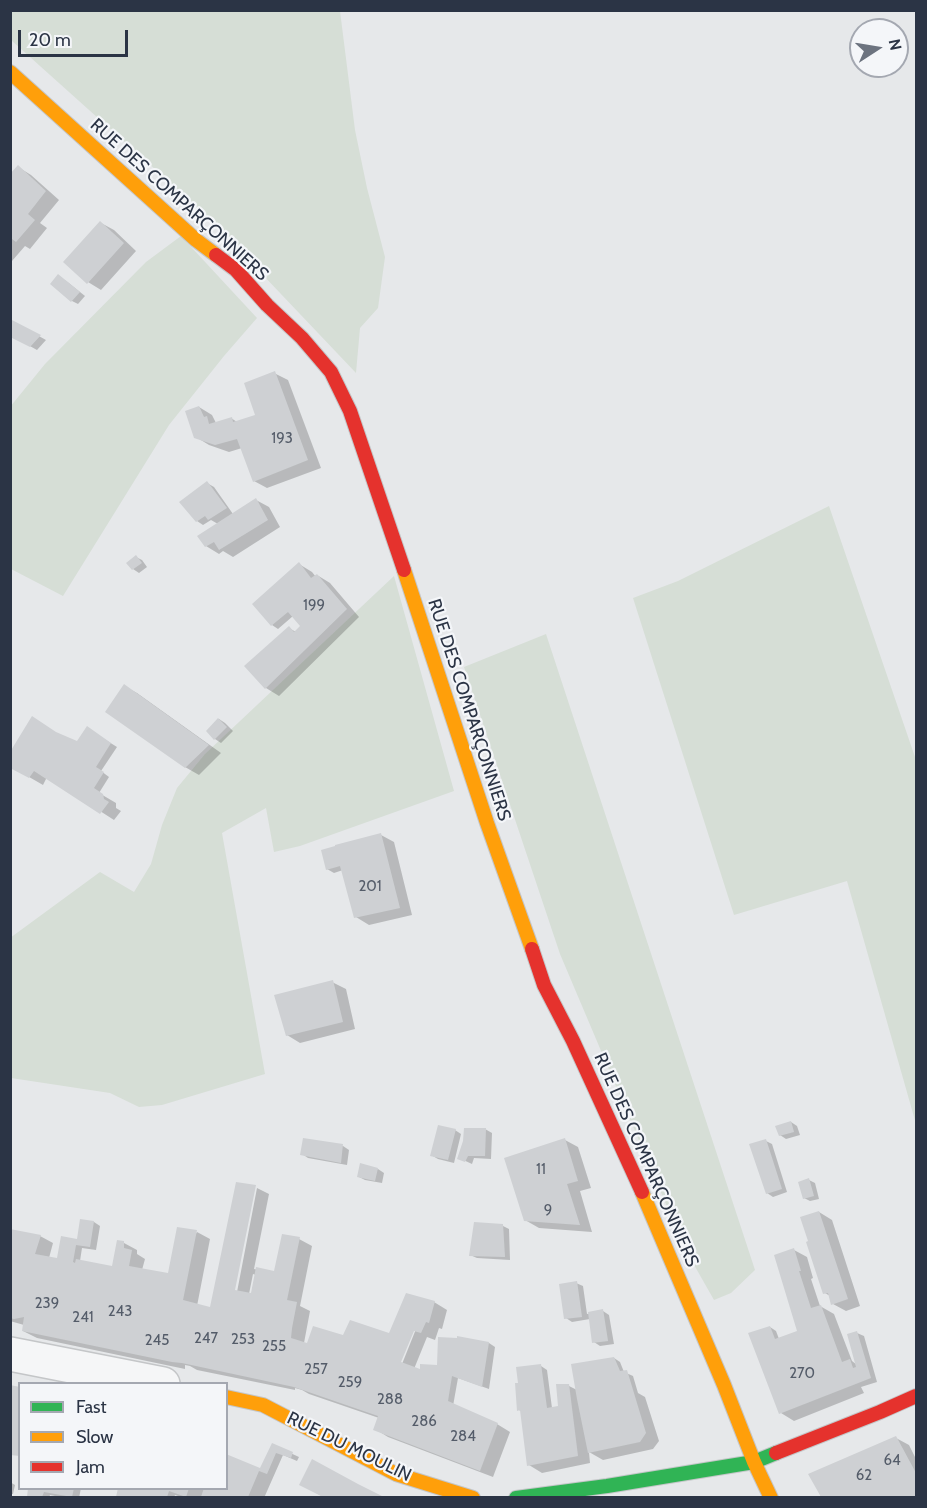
<!DOCTYPE html>
<html>
<head>
<meta charset="utf-8">
<style>
	body { margin:0 }
	#map { position:relative; width:927px; height:1508px; overflow:hidden; background:#e6e8ea; font-family:Cabin,sans-serif }
	canvas { display:block }
	.frame { position:absolute; inset:0; border:12px solid #2b3445; pointer-events:none }
	.legend { position:absolute; left:18px; top:1382px; width:210px; height:108px; box-sizing:border-box; background:#f4f6f9; border:2px solid #a4a8b1; margin:0; padding:8px 10px; list-style:none; font-size:18px; color:#2b3445 }
	.legend li { display:flex; align-items:center; gap:12px; height:30px }
	.legend b { width:30px; border:2px solid #a4a8b1 }
	.north { position:absolute; left:849px; top:18px; width:60px; height:60px; box-sizing:border-box; background:#f4f6f9; border:2px solid #a4a8b1; border-radius:50%; rotate:78deg; font-size:16px; font-weight:700; line-height:24px; text-align:center; color:#2b3445 }
	.north::after { content:''; display:block; margin:auto; width:21px; height:27px; background:#6c737f; clip-path:polygon(50% 0,100% 100%,50% 72%,0 100%) }
	.scale { position:absolute; left:18px; top:30px; width:110px; height:27px; box-sizing:border-box; border:3px solid #2b3445; border-top:0; padding-left:8px; font-size:18px; line-height:21px; white-space:nowrap; color:#2b3445; -webkit-text-stroke:4px #f4f6f9; paint-order:stroke }
</style>
</head>
<body>
<div id="map">
<canvas width="927" height="1508"></canvas>
<div class="frame"></div>
<ul class="legend">
<li><b style="height:8px;background:#30b455"></b>Fast</li>
<li><b style="height:8px;background:#ff9f0a"></b>Slow</li>
<li><b style="height:8px;background:#e5322d"></b>Jam</li>
</ul>
<div class="north">N</div>
<div class="scale">20 m</div>
</div>
<script>
const ctx = document.querySelector('canvas').getContext('2d');
ctx.lineJoin = 'round';
function fill(path, color) {
  ctx.fillStyle = color;
  ctx.fill(path, 'evenodd');
}
function toPath(rows) {
  const path = new Path2D();
  for (const r of rows) {
    path.moveTo(r[0], r[1]);
    for (let i = 2; i < r.length; i += 2) path.lineTo(r[i], r[i + 1]);
  }
  return path;
}
function strokePath(path, color, width, dash) {
  ctx.strokeStyle = color;
  ctx.lineWidth = width;
  ctx.lineCap = dash ? 'butt' : 'round';
  ctx.setLineDash(dash || []);
  ctx.stroke(path);
}
function label(font, color, halo, rows, align = 'center') {
  ctx.font = font + ' Cabin,sans-serif';
  ctx.lineWidth = 4.5;
  ctx.setLineDash([]);
  ctx.textBaseline = 'middle';
  ctx.strokeStyle = halo;
  ctx.fillStyle = color;
  for (const [text, x, y, turn = 0] of rows) {
    ctx.save();
    ctx.translate(x, y);
    ctx.rotate((+turn || 0) * Math.PI / 180);
    ctx.textAlign = isNaN(turn) ? turn : align;
    if (halo) ctx.strokeText(text, 0, 0);
    ctx.fillText(text, 0, 0);
    ctx.restore();
  }
}
fill(toPath([
	[11,11,340,11,355,130,367,188,385,257,378,308,360,328,356,373,205,214,11,40],
	[181,236,257,318,224,356,169,425,63,596,11,569,10,407,45,364,146,262],
	[829,506,916,760,916,1124,847,881,734,915,633,598,678,581],
	[394,576,454,791,300,846,274,852,266,808,222,833,265,1074,162,1105,139,1107,110,1093,11,1078,10,938,100,872,134,892,151,864,162,825,177,788,205,754],
	[546,634,755,1270,731,1293,714,1300,685,1249,560,954,464,667]
]), '#d6ded6');
fill(toPath([
	[18,167,31,175,59,200,40,223,47,228,30,249,25,246,12,261,10,260,10,176],
	[101,223,114,230,136,251,101,290,88,282],
	[65,280,85,296,78,304,72,301],
	[10,320,46,340,37,350,10,335],
	[274,373,288,380,321,468,267,488,254,481,242,448,229,452,209,445,196,437,199,407,212,415,216,423,231,418,237,422,257,415],
	[207,483,214,487,233,514,256,500,269,507,280,527,233,557,223,551,219,554,206,546,218,524,211,520,203,525,197,521],
	[136,557,142,560,147,567,139,573,133,569],
	[299,564,312,572,316,577,317,575,330,583,359,617,279,696,266,688,246,666,289,628,296,632,302,626,293,616,278,629,272,625],
	[124,686,137,693,221,753,199,775,185,767],
	[219,719,225,723,233,731,221,743,215,739,208,731],
	[93,732,117,747,101,771,109,777,99,793,116,803,116,808,121,811,114,820,47,777,43,785,10,766,60,735,78,743],
	[381,835,394,842,412,915,369,925,356,917,343,870,334,873,327,869],
	[332,982,346,989,355,1029,300,1043,287,1035],
	[791,1122,797,1126,800,1135,786,1139,780,1135],
	[485,1129,492,1133,491,1159,474,1158,472,1164,459,1158],
	[455,1130,461,1134,454,1163,438,1159,431,1155],
	[304,1140,343,1146,349,1150,347,1165,308,1158,302,1154],
	[565,1140,578,1147,591,1188,580,1191,592,1232,539,1228,525,1220],
	[766,1141,772,1144,787,1192,773,1197,767,1193],
	[378,1169,384,1173,382,1183,365,1180,359,1177],
	[809,1180,815,1183,819,1199,810,1201,804,1198],
	[257,1188,269,1194,254,1269,274,1273,299,1239,312,1246,300,1306,310,1311,304,1343,308,1344,344,1337,388,1335,434,1302,447,1310,442,1329,439,1328,435,1340,427,1337,414,1369,422,1371,438,1367,489,1343,495,1347,489,1389,458,1378,453,1406,497,1424,510,1432,493,1477,388,1437,375,1429,379,1418,309,1394,302,1390,295,1388,295,1390,197,1370,190,1366,185,1365,185,1369,37,1338,23,1331,24,1325,10,1321,10,1231,40,1236,53,1243,49,1258,58,1260,78,1241,82,1220,94,1222,100,1226,96,1250,82,1248,80,1261,113,1267,124,1243,137,1250,137,1254,145,1259,142,1270,170,1275,197,1232,210,1239,197,1306,211,1309,234,1292,237,1292],
	[253,1274,256,1275,253,1295,249,1294],
	[415,1323,418,1324,402,1364,399,1364],
	[819,1212,832,1220,860,1306,846,1311,833,1304,830,1296,825,1293],
	[503,1226,509,1229,510,1260,477,1258,470,1255],
	[794,1250,807,1257,813,1278,811,1279,820,1306,834,1314,852,1361,857,1365,857,1333,864,1336,877,1382,861,1387,864,1393,794,1421,781,1413,770,1327,776,1331,779,1339,800,1334],
	[576,1283,583,1286,587,1314,603,1311,609,1315,614,1344,600,1346,594,1342,590,1319,572,1322,566,1318],
	[614,1358,620,1362,624,1372,633,1376,638,1393,645,1397,659,1441,653,1449,603,1460,589,1452,590,1463,542,1473,529,1465,522,1412,519,1410,541,1366,547,1370,552,1408,560,1407,569,1386,577,1390],
	[896,1438,909,1445,916,1459,916,1498,822,1498,810,1475],
	[273,1445,299,1457,297,1461,283,1455,264,1498,184,1498,175,1495,174,1498,117,1498,120,1488,226,1488,226,1456,261,1471],
	[313,1461,381,1498,325,1498,301,1484],
	[10,1482,15,1485,13,1494,10,1494],
	[30,1488,81,1488,79,1498,65,1498,50,1495,49,1498,28,1498]
]), '#0003');
fill(toPath([
	[18,165,46,191,28,214,35,220,16,242,12,239,10,240,10,174],
	[100,221,124,243,87,284,63,262],
	[58,274,80,292,71,302,50,284],
	[10,319,41,335,30,347,10,337],
	[275,371,308,460,253,482,237,439,215,445,194,438,185,411,199,406,204,417,207,416,209,424,232,417,233,422,255,415,244,383],
	[207,481,227,508,208,520,205,516,196,522,179,502],
	[256,498,268,520,219,550,214,542,205,547,197,536],
	[136,555,142,563,132,570,126,563],
	[299,562,311,578,317,574,347,609,265,689,244,666,289,626,294,632,300,626,288,612,271,626,252,604],
	[124,684,209,745,185,768,105,712],
	[32,716,56,732,77,741,87,726,111,743,96,767,104,772,94,788,103,794,104,799,109,802,100,814,34,771,29,778,10,768,10,752],
	[218,718,227,727,214,740,206,731],
	[381,833,400,908,354,918,340,866,326,870,321,850,335,846,335,845],
	[333,980,343,1022,286,1036,274,995],
	[791,1121,794,1132,779,1136,775,1126],
	[438,1125,456,1129,448,1160,430,1156],
	[464,1128,486,1128,485,1156,468,1156,465,1162,457,1159,463,1141],
	[303,1138,343,1144,341,1163,300,1155],
	[565,1138,578,1181,567,1184,580,1225,524,1221,504,1158],
	[766,1139,782,1189,766,1194,749,1144],
	[360,1163,378,1168,375,1181,357,1177],
	[809,1178,814,1196,803,1199,798,1182],
	[236,1182,256,1185,235,1290,251,1293,256,1267,274,1271,282,1234,300,1237,287,1300,297,1302,292,1328,291,1338,307,1343,313,1326,343,1335,350,1320,389,1333,406,1293,435,1301,429,1323,426,1322,421,1333,414,1331,401,1362,420,1369,420,1364,437,1365,438,1337,457,1338,457,1336,489,1342,482,1387,452,1376,448,1401,498,1423,480,1471,373,1430,378,1416,294,1387,182,1363,172,1362,22,1331,24,1317,14,1319,10,1318,10,1229,41,1235,35,1254,57,1258,61,1236,77,1239,80,1219,94,1221,90,1247,76,1245,73,1262,75,1263,76,1259,112,1266,117,1240,124,1241,124,1248,132,1250,129,1266,168,1273,177,1227,197,1230,183,1300,210,1307],
	[819,1211,848,1299,831,1305,828,1293,823,1294,806,1242,808,1241,800,1217],
	[474,1222,503,1224,505,1257,469,1256],
	[794,1248,801,1271,799,1271,811,1308,821,1305,842,1362,850,1359,853,1368,856,1367,847,1334,857,1331,871,1378,779,1414,748,1333,770,1326,775,1339,797,1331,774,1255],
	[577,1281,582,1317,564,1319,559,1284],
	[603,1309,608,1341,592,1343,588,1312],
	[614,1357,620,1371,627,1370,646,1433,640,1442,588,1453,577,1399,571,1364],
	[541,1364,547,1408,558,1406,556,1384,569,1384,578,1456,527,1466,520,1410,517,1411,515,1383,518,1383,516,1367],
	[10,1385,20,1387,20,1456,10,1455],
	[896,1436,916,1473,916,1497,821,1497,808,1474],
	[272,1443,293,1452,291,1458,276,1453,267,1474,259,1471,248,1497,201,1497,204,1488,226,1488,226,1454,260,1468],
	[312,1459,358,1484,384,1497,323,1497,299,1485],
	[28,1488,74,1488,72,1497,44,1492,42,1497,27,1497],
	[118,1488,189,1488,186,1497,169,1491,167,1497,116,1497]
]), '#ced0d3');
const street = toPath([
	[10,1354,163,1384]
]);
const fast = toPath([
	[516,1498,607,1486,754,1462,776,1453]
]);
const slow = toPath([
	[10,72,196,240,216,255],
	[404,570,487,823,532,949],
	[642,1192,724,1385,754,1462,771,1498],
	[226,1397,263,1405,396,1474,473,1498]
]);
const jam = toPath([
	[216,255,236,270,267,305,302,338,331,372,350,411,404,570],
	[532,949,544,985,573,1041,642,1192],
	[776,1453,880,1412,916,1396]
]);
strokePath(street, '#c4c6c8', 36);
strokePath(fast, '#c4c6c8', 16);
strokePath(slow, '#c4c6c8', 16);
strokePath(jam, '#c4c6c8', 16);
strokePath(street, '#f5f6f7', 33);
strokePath(fast, '#30b455', 14);
strokePath(slow, '#ff9f0a', 14);
strokePath(jam, '#e5322d', 14);
label('15px', '#545c69', null, [
	["193",282,439],
	["199",314,606],
	["201",370,887],
	["11",541,1170],
	["9",548,1211],
	["239",47,1304],
	["243",120,1312],
	["241",83,1318],
	["247",206,1339],
	["253",243,1340],
	["245",157,1341],
	["255",274,1347],
	["257",316,1370],
	["270",802,1374],
	["259",350,1383],
	["288",390,1400],
	["286",424,1422],
	["284",463,1437],
	["64",892,1461],
	["62",864,1476]
]);
label('18px', '#2b3445', '#f4f6f9', [
	["RUE DES COMPARÇONNIERS",179,200,42],
	["RUE DES COMPARÇONNIERS",469,710,72],
	["RUE DES COMPARÇONNIERS",646,1160,66],
	["RUE DU MOULIN",349,1447,26]
]);
</script>
</body>
</html>
